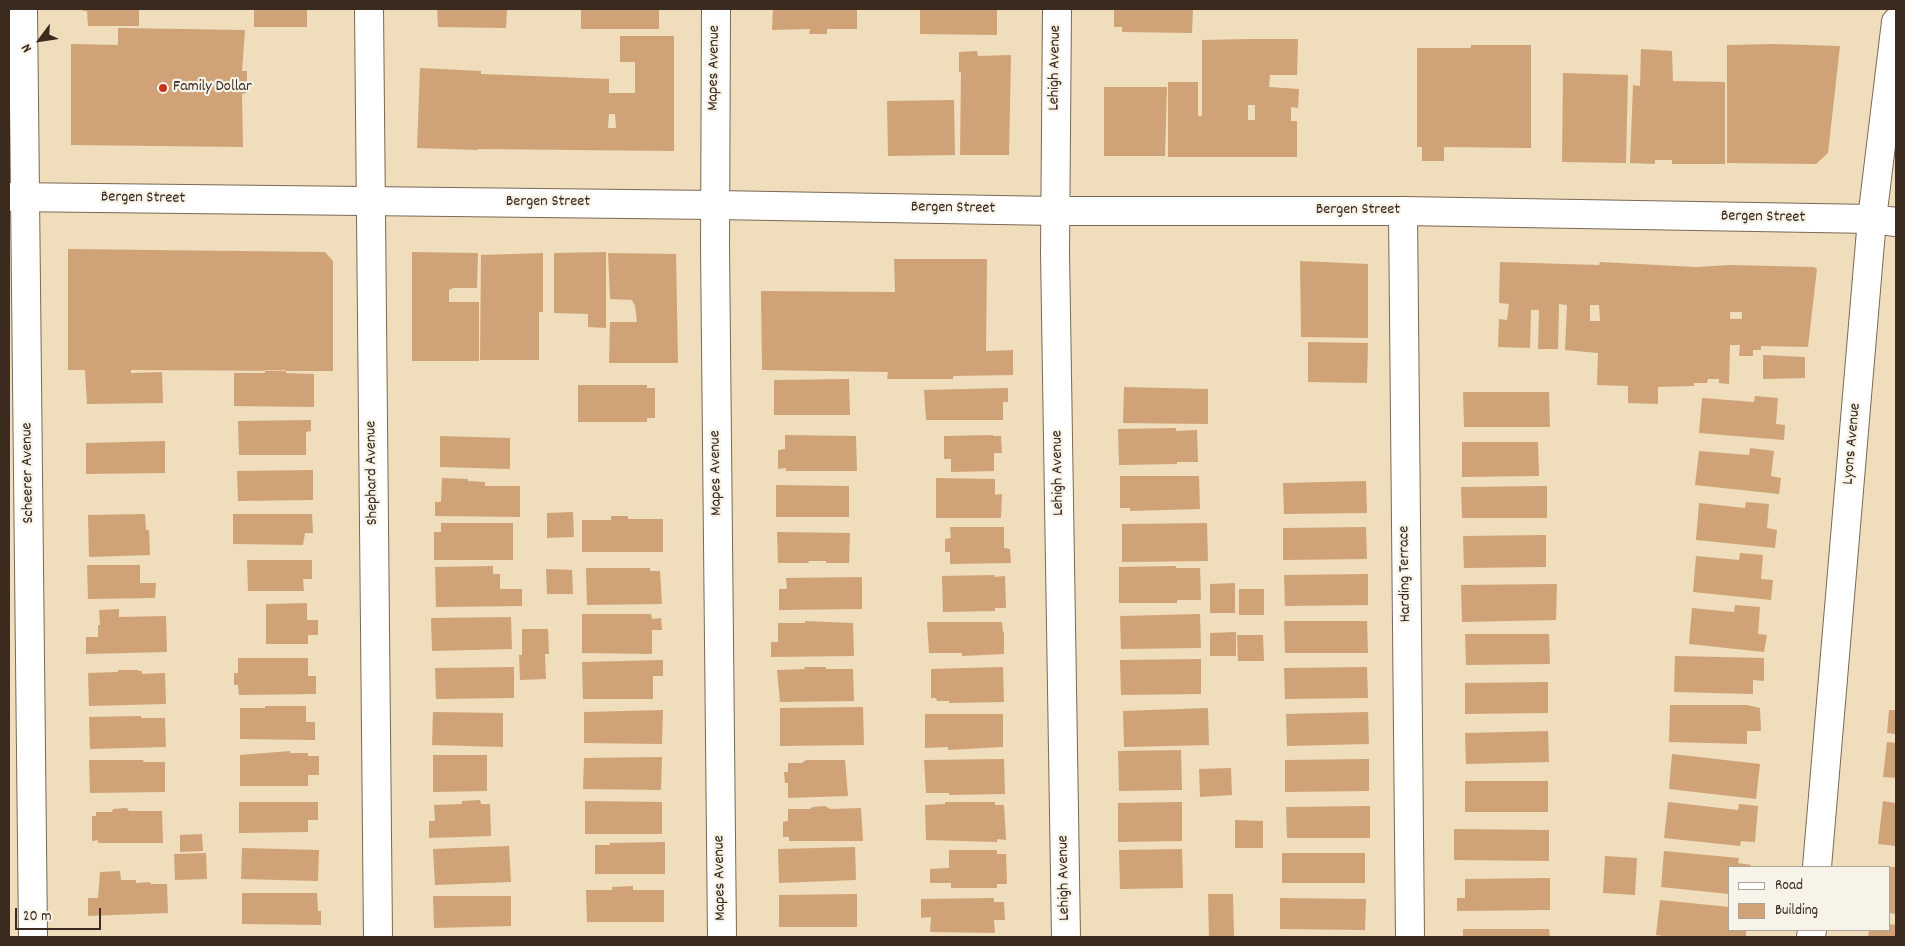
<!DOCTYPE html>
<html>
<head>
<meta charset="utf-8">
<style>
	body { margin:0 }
	#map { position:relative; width:1905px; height:946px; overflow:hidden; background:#efddbc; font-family:Dekko,sans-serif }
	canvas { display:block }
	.frame { position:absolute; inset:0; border:10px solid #3b2a1e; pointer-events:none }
	.legend { position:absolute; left:1728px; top:866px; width:162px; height:65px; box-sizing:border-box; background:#f7f3e8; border:1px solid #aca397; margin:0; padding:6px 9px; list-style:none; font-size:15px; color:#3b2a1e }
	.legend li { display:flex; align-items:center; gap:10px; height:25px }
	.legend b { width:25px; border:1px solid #aca397 }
	.north { position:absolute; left:15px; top:15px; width:50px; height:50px; -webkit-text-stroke:4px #f7f3e8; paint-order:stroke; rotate:239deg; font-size:14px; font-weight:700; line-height:20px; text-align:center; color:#3b2a1e }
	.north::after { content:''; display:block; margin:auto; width:18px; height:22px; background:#3b2a1e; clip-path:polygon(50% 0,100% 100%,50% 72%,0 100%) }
	.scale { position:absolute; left:15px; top:908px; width:86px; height:22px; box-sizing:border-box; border:2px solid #3b2a1e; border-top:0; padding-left:6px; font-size:15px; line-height:18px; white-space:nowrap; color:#3b2a1e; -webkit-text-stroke:4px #f7f3e8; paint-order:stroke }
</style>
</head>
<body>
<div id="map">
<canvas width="1905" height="946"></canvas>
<div class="frame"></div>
<ul class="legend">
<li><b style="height:6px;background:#fff"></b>Road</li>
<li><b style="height:14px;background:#cfa377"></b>Building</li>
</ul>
<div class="north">N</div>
<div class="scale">20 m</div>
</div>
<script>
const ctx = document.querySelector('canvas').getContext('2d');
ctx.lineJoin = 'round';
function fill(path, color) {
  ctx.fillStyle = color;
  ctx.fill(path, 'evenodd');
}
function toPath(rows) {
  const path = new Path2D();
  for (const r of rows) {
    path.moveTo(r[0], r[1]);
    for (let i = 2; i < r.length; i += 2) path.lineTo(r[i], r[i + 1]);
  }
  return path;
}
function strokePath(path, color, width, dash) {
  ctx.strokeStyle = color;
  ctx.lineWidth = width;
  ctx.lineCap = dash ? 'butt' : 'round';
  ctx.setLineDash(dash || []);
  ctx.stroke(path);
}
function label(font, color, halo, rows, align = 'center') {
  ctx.font = font + ' Dekko,sans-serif';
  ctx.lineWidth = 4.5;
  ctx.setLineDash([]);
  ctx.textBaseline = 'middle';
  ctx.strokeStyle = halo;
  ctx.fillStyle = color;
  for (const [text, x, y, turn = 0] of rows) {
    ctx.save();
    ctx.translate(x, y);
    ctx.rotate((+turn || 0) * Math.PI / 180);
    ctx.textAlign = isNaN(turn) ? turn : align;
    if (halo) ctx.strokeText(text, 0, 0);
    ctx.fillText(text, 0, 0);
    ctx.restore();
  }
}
fill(toPath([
	[83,9,139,9,139,26,88,26,87,11,83,11],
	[254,9,307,9,307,27,254,27],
	[437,9,507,9,506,28,438,27],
	[581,9,659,9,659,29,581,29],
	[773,9,857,9,857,29,827,29,827,34,809,34,810,29,772,30],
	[920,9,997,9,997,35,920,34],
	[1114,9,1193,9,1192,33,1122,32,1122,27,1114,27],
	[118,28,245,30,242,71,247,71,247,93,242,94,243,147,71,145,71,44,118,45],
	[620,36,674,36,674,151,478,149,478,150,417,148,420,68,481,71,481,74,609,79,609,93,635,93,635,62,620,62],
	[609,114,615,114,616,128,608,128],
	[1249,39,1298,39,1297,75,1270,75,1269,87,1299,89,1298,108,1291,107,1291,121,1297,121,1297,157,1168,157,1168,82,1198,82,1198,116,1202,116,1202,40],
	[1248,105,1255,105,1255,120,1248,120],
	[1773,44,1840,46,1828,153,1816,164,1727,163,1727,45],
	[1471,45,1531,45,1531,148,1444,147,1444,161,1422,161,1422,147,1417,147,1417,48,1471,48],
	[1641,49,1672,51,1673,81,1725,82,1725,164,1672,164,1672,160,1655,160,1655,164,1630,163,1633,85,1640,86],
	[977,51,978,56,1011,55,1009,155,960,155,961,72,959,72,959,52],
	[1563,73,1628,75,1626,163,1562,162],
	[1104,87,1167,87,1165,156,1104,156],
	[954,100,955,155,888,156,887,101],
	[68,249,325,252,333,261,333,371,131,370,131,373,162,372,163,403,87,404,85,370,68,370],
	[412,252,478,253,477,288,453,288,449,290,449,302,479,302,479,361,412,361],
	[606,252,606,328,588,327,588,314,554,313,554,253],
	[543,253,543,312,539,312,539,360,480,360,481,255],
	[608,253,676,254,678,363,609,363,610,322,637,322,635,306,632,300,610,299],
	[894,259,987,259,986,351,1013,350,1013,375,953,376,953,379,887,379,888,372,762,370,761,291,895,292],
	[1300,261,1368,264,1368,338,1301,337],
	[1500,262,1599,265,1600,262,1696,267,1730,265,1814,267,1817,269,1808,347,1761,346,1761,350,1753,350,1753,356,1739,356,1740,345,1730,345,1729,384,1719,383,1719,379,1708,379,1707,383,1694,383,1694,386,1658,387,1658,404,1628,403,1628,386,1597,385,1598,353,1565,350,1567,305,1559,304,1558,349,1538,349,1539,310,1531,310,1530,348,1498,347,1499,319,1507,320,1509,304,1499,303],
	[1590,305,1599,305,1600,321,1590,321],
	[1730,312,1742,312,1742,319,1730,319],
	[1308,342,1368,343,1367,383,1308,382],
	[1763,355,1805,357,1805,378,1763,379],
	[265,370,286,370,286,373,314,374,314,407,234,406,234,373,265,373],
	[849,379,850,415,774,415,774,380],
	[578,385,647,385,647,388,655,388,655,418,647,418,647,422,578,422],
	[1124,387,1208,389,1208,424,1123,423],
	[1008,388,1008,402,1003,402,1003,420,926,420,924,390],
	[1463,392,1549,392,1550,427,1464,427],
	[1755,396,1778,398,1776,424,1785,425,1784,440,1699,433,1702,398,1754,402],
	[311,420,311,431,306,432,306,455,239,455,238,421],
	[1176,428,1176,431,1197,430,1198,462,1177,462,1177,464,1119,465,1118,429],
	[785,435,856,436,857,471,786,471,786,468,778,469,778,450,785,449],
	[993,435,993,436,1001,436,1002,453,994,453,994,471,951,472,951,459,944,459,944,436],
	[440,436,510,438,510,469,440,467],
	[165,441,165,473,86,474,86,443],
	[1462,442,1538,442,1539,476,1462,477],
	[1750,448,1774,451,1771,476,1781,478,1779,494,1695,485,1699,451,1749,455],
	[313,470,313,500,238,501,237,471],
	[1120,476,1199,476,1200,509,1130,511,1130,508,1120,508],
	[442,478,468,479,468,481,485,482,485,486,520,486,520,517,435,516,435,502,441,502],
	[936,478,995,479,995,495,1002,494,1001,518,936,518],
	[1366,481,1367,513,1284,514,1283,483],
	[776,485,849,486,849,517,776,517],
	[1547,486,1547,518,1462,518,1461,487],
	[1746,502,1769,504,1767,528,1777,530,1775,548,1696,540,1699,503,1745,508],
	[573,512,574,537,547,538,547,513],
	[145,514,146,530,149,530,150,555,89,557,88,515],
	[233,514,312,514,313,533,305,533,303,545,233,544],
	[611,516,628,516,628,519,663,519,663,552,582,552,582,520,611,520],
	[441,523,513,523,513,560,434,560,434,532,441,532],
	[1207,523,1208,561,1122,562,1122,524],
	[950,527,1004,527,1004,548,1010,549,1011,563,950,564,950,552,945,552,945,539,951,538],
	[1366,527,1367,559,1283,560,1283,528],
	[777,532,850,533,849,563,826,563,826,561,808,561,809,563,778,563],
	[1546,535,1546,567,1464,568,1463,536],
	[1740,553,1763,555,1761,579,1773,580,1771,600,1693,592,1696,556,1739,560],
	[247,560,312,560,312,579,303,579,304,591,248,591],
	[87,565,140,565,140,583,156,583,155,598,88,599],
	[493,566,493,574,500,574,500,589,522,589,522,606,436,607,435,567],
	[1176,566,1176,568,1200,568,1201,600,1177,600,1177,603,1119,603,1119,567],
	[586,568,650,568,650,571,660,571,662,604,587,605],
	[546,569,572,570,573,594,547,594],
	[1368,574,1368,605,1285,606,1284,575],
	[995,575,994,577,1005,576,1006,608,995,608,995,611,943,612,942,576],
	[862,577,862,609,779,610,779,589,787,589,786,578],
	[1235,583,1235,613,1210,613,1210,584],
	[1557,584,1556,620,1462,622,1461,585],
	[1239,589,1264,589,1264,615,1239,615],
	[307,603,307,620,318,620,318,635,308,635,308,644,266,644,266,604],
	[1735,605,1760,607,1758,634,1767,635,1764,652,1689,644,1692,608,1734,612],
	[119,609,119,617,166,616,167,652,86,654,86,637,98,637,98,625,100,625,99,610],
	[582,614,651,614,652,619,661,618,662,630,652,630,652,654,582,653],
	[1200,614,1201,648,1121,649,1120,616],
	[511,617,512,649,432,651,431,618],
	[805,621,853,623,854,656,771,657,771,642,778,642,778,623,805,623],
	[1284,621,1367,621,1368,653,1285,653],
	[927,622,1002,622,1003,633,1004,632,1004,654,962,656,962,653,929,653],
	[522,629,548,629,549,654,545,654,546,679,520,680,519,655,522,655],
	[1236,632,1236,656,1210,656,1210,633],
	[1465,634,1549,634,1550,664,1466,665],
	[1237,635,1263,635,1264,661,1238,661],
	[1675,656,1764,658,1764,681,1753,680,1753,694,1674,692],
	[238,658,308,658,308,676,316,676,316,694,239,695,238,685,234,685,234,673,238,673],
	[1201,659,1201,694,1121,695,1120,660],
	[663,660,663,676,653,676,653,699,583,699,582,662],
	[514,667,514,698,436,699,435,668],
	[804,667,826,667,826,669,853,669,854,701,780,702,777,670,805,669],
	[1003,667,1004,702,949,703,949,701,937,701,936,698,931,698,931,669],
	[1367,667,1368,698,1285,699,1284,668],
	[118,670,138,670,139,671,142,671,142,674,165,673,166,704,89,706,88,673,118,672],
	[1548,682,1548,713,1465,714,1465,683],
	[1670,705,1747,705,1760,708,1761,731,1747,731,1747,744,1669,742],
	[265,706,306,706,306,722,315,722,315,740,240,739,240,708,265,708],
	[863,707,864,745,780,746,780,708],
	[1208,708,1209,745,1124,747,1123,711],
	[663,710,662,744,584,743,584,712],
	[1889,710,1896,710,1896,734,1887,733],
	[433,712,503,713,503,747,432,745],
	[1368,712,1369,744,1287,746,1286,714],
	[925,714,1003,714,1003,747,948,750,948,747,925,748],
	[141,716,141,718,165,718,166,747,90,749,89,717],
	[1548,731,1549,762,1466,764,1465,733],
	[1887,742,1896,743,1896,778,1883,777],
	[1181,750,1182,790,1119,791,1118,751],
	[290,751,290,753,308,753,308,756,319,756,319,775,308,775,308,786,240,786,240,755],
	[1672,754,1760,764,1756,799,1669,789],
	[433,755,487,755,487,791,433,792],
	[662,757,661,790,583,789,584,758],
	[1004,759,1005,794,949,795,949,793,926,793,924,760],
	[1369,759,1369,791,1285,792,1285,760],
	[89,760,143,760,144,762,165,762,165,792,90,793],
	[806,760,845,760,848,796,788,798,788,783,785,783,784,772,788,772,788,763,802,763],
	[1231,768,1232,795,1200,797,1199,769],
	[1465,781,1548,781,1548,812,1465,812],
	[480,800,481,804,490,804,491,836,429,838,429,821,435,821,434,805,462,804,462,801],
	[585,801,662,802,662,834,585,834],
	[1883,801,1896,803,1896,846,1878,844],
	[239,802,318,802,318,820,308,820,308,832,239,833],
	[945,802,995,802,995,805,1004,805,1006,840,997,839,997,842,926,840,925,805,945,804],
	[1182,802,1182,841,1118,842,1118,803],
	[1668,802,1738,810,1739,804,1758,806,1755,842,1741,841,1740,846,1664,838],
	[825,806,830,809,861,808,863,841,789,841,789,837,783,837,783,822,788,821,788,809,810,809,813,807],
	[1370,806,1370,838,1287,838,1286,807],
	[127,808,129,811,162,811,163,843,98,843,98,840,92,841,92,816,96,816,96,812,112,812,113,809],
	[1235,820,1263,821,1263,848,1235,848],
	[1454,829,1549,830,1549,861,1454,860],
	[202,834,203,851,180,852,180,835],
	[665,842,665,874,595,874,595,845,610,845,610,843],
	[509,846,511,882,435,885,433,849],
	[855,847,856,880,779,883,778,849],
	[242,848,319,850,318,881,241,879],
	[1182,849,1183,888,1120,889,1119,850],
	[949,850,997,850,997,854,1006,854,1007,884,997,884,997,888,951,888,951,883,930,883,930,869,949,868],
	[1664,851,1739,858,1738,863,1751,865,1750,867,1729,867,1729,894,1661,887],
	[206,853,207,879,175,880,174,854],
	[1282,853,1365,853,1365,883,1282,883],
	[1605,856,1637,858,1635,895,1603,893],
	[1889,867,1896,867,1896,914,1889,913],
	[120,871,121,880,136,880,136,883,150,882,151,884,167,884,168,913,88,916,88,898,98,898,100,872],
	[1550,878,1550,910,1457,911,1457,898,1465,898,1465,879],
	[633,886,633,890,664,890,664,922,587,922,586,890,612,890,612,887],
	[242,893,317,893,318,911,321,911,321,925,242,924],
	[857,894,857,927,779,927,779,895],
	[1208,894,1233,894,1234,937,1209,937],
	[433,896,511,896,511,926,434,928],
	[994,898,994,902,1004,902,1005,920,994,920,995,933,930,932,931,917,921,918,921,899],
	[1280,898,1366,899,1365,930,1280,929],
	[1660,900,1729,907,1729,930,1746,930,1746,937,1670,937,1656,935],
	[1889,924,1896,925,1896,937,1868,937,1869,930,1889,930],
	[1463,929,1549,929,1550,937,1463,937]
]), '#cfa377');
const minor = toPath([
	[23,9,33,937],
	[369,9,378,937],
	[716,9,715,246,722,937],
	[1057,9,1055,252,1066,937],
	[1403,211,1410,937]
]);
const secondary = toPath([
	[9,197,716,205,1055,211,1403,211,1872,219,1896,222],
	[1817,867,1872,219,1896,22],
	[1811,937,1812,930]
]);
strokePath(minor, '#7a6955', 30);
strokePath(secondary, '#7a6955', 30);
strokePath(minor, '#fff', 28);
strokePath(secondary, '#fff', 28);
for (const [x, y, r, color] of [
	[163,88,5,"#c8321e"]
]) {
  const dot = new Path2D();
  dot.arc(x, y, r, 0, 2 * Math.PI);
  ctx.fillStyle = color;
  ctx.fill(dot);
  strokePath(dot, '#f7f3e8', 2);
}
label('16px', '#3b2a1e', '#f7f3e8', [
	["Mapes Avenue",715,68,-89],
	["Lehigh Avenue",1056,68,-89],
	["Bergen Street",143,199,1],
	["Bergen Street",548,203],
	["Bergen Street",953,209,1],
	["Bergen Street",1358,211],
	["Bergen Street",1763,218,1],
	["Lyons Avenue",1853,444,-85],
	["Scheerer Avenue",29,473,-91],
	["Shephard Avenue",373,473,-91],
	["Mapes Avenue",717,473,-91],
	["Lehigh Avenue",1059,473,-91],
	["Harding Terrace",1406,574,-91],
	["Mapes Avenue",721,878,-91],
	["Lehigh Avenue",1065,878,-91]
]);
label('16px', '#3b2a1e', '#f7f3e8', [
	["Family Dollar",173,88]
], 'left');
</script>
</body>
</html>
